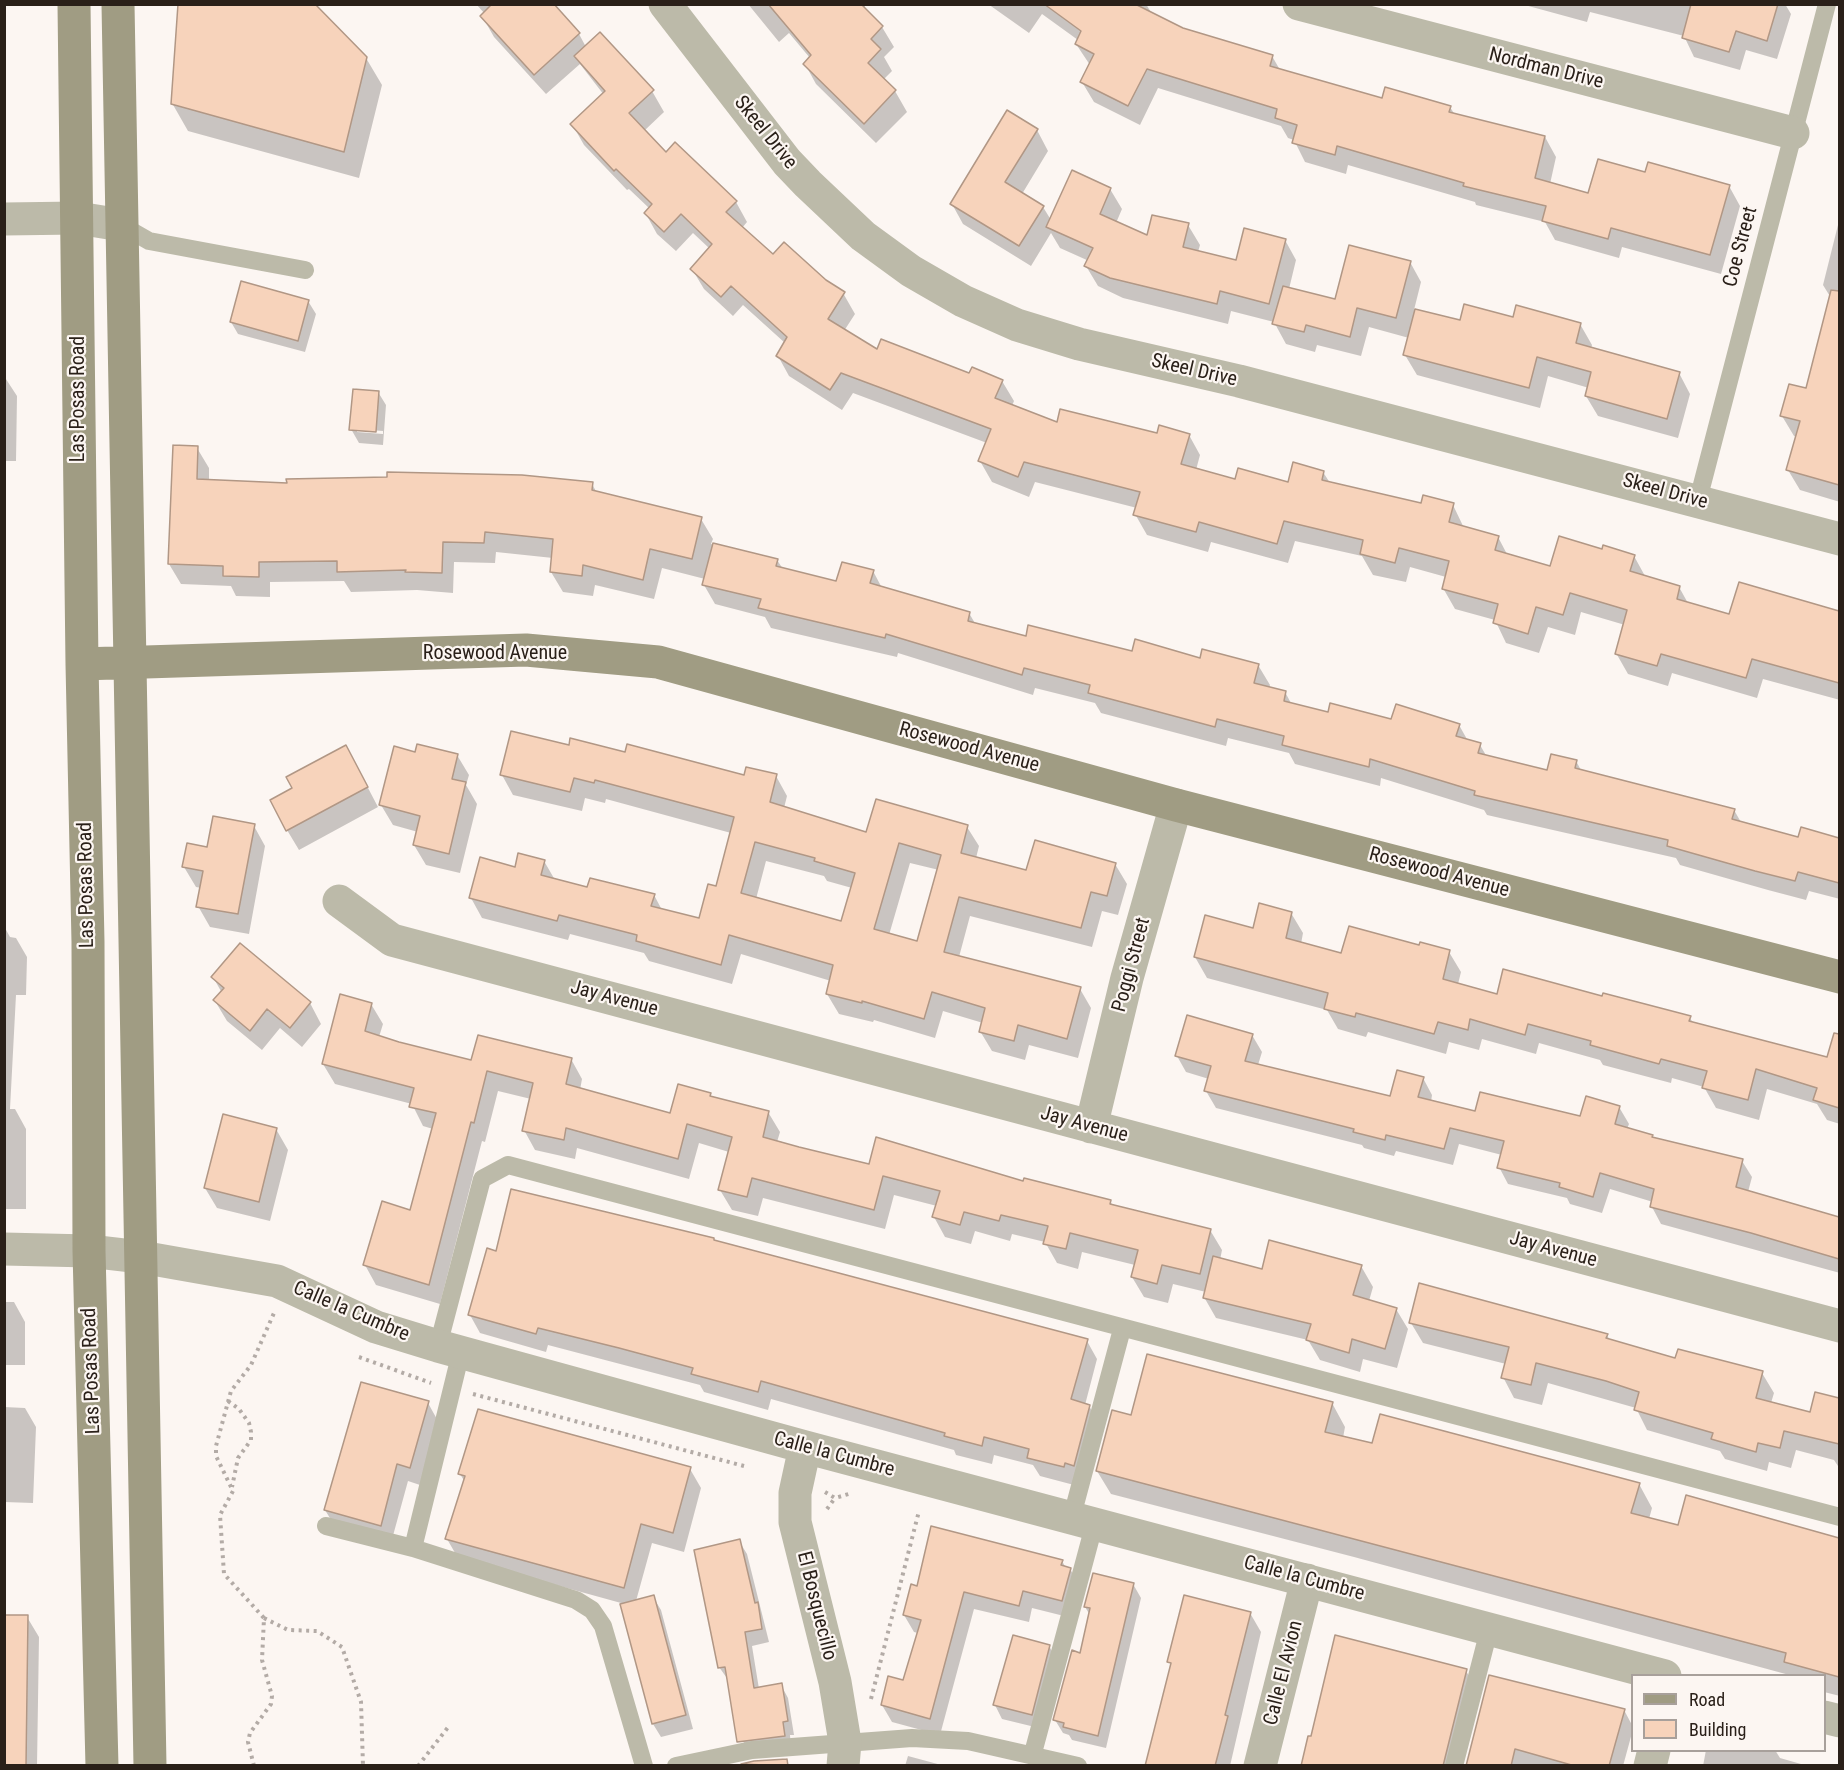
<!DOCTYPE html>
<html>
<head>
<meta charset="utf-8">
<style>
	body { margin:0 }
	#map { position:relative; width:1844px; height:1770px; overflow:hidden; background:#fcf6f2; font-family:"Roboto Condensed",sans-serif }
	canvas { display:block }
	.frame { position:absolute; inset:0; border:6px solid #2a2019; pointer-events:none }
	.legend { position:absolute; left:1631px; top:1674px; width:195px; height:78px; box-sizing:border-box; background:#fcf6f2; border:2px solid #a8a09b; margin:0; padding:8px 10px; list-style:none; font-size:18px; color:#2a2019 }
	.legend li { display:flex; align-items:center; gap:12px; height:30px }
	.legend b { width:30px; border:2px solid #a8a09b }
</style>
</head>
<body>
<div id="map">
<canvas width="1844" height="1770"></canvas>
<div class="frame"></div>
<ul class="legend">
<li><b style="height:8px;background:#a09c83"></b>Road</li>
<li><b style="height:16px;background:#f7d3bb"></b>Building</li>
</ul>
</div>
<script>
const ctx = document.querySelector('canvas').getContext('2d');
ctx.lineJoin = 'round';
function fill(path, color) {
  ctx.fillStyle = color;
  ctx.fill(path, 'evenodd');
}
function toPath(rows) {
  const path = new Path2D();
  for (const r of rows) {
    path.moveTo(r[0], r[1]);
    for (let i = 2; i < r.length; i += 2) path.lineTo(r[i], r[i + 1]);
  }
  return path;
}
function strokePath(path, color, width, dash) {
  ctx.strokeStyle = color;
  ctx.lineWidth = width;
  ctx.lineCap = dash ? 'butt' : 'round';
  ctx.setLineDash(dash || []);
  ctx.stroke(path);
}
function label(font, color, halo, rows, align = 'center') {
  ctx.font = font + ' "Roboto Condensed",sans-serif';
  ctx.lineWidth = 4.5;
  ctx.setLineDash([]);
  ctx.textBaseline = 'middle';
  ctx.strokeStyle = halo;
  ctx.fillStyle = color;
  for (const [text, x, y, turn = 0] of rows) {
    ctx.save();
    ctx.translate(x, y);
    ctx.rotate((+turn || 0) * Math.PI / 180);
    ctx.textAlign = isNaN(turn) ? turn : align;
    if (halo) ctx.strokeText(text, 0, 0);
    ctx.fillText(text, 0, 0);
    ctx.restore();
  }
}
fill(toPath([
	[476,4,547,4,579,34,586,47,652,91,664,112,644,131,666,154,736,202,747,222,742,228,773,256,843,293,855,314,844,331,877,352,1002,381,1014,401,1012,406,1058,424,1189,435,1200,455,1196,470,1236,481,1289,484,1323,472,1330,483,1422,505,1453,505,1464,528,1498,537,1508,556,1551,568,1603,551,1634,556,1645,576,1679,587,1689,605,1730,616,1740,584,1840,612,1840,700,1763,679,1757,698,1672,673,1668,686,1628,674,1616,653,1625,625,1581,612,1575,635,1548,627,1539,653,1506,643,1495,620,1455,609,1443,588,1446,577,1410,567,1406,582,1373,575,1362,556,1295,541,1288,563,1211,542,1208,552,1147,535,1135,514,1137,508,1035,482,1029,497,992,482,980,461,987,443,853,393,842,410,789,376,778,356,785,343,743,305,733,316,704,289,692,269,710,249,693,233,676,251,657,234,646,214,650,209,629,189,627,190,584,145,572,124,604,95,580,64,546,94,494,37,482,16,485,14],
	[748,4,865,4,865,10,882,27,894,47,884,57,892,71,883,80,895,91,907,112,876,143,816,84,805,64,810,58,789,33,779,42],
	[988,4,1146,4,1152,14,1182,29,1272,56,1280,70,1383,100,1450,107,1455,115,1545,137,1556,157,1550,184,1590,195,1646,173,1729,186,1740,206,1721,274,1622,247,1619,258,1555,240,1545,222,1476,205,1475,202,1348,165,1346,174,1305,162,1294,140,1288,138,1281,126,1158,88,1140,125,1094,102,1082,82,1090,65,1076,44,1078,40,1042,14,1029,33],
	[1785,4,1791,14,1777,59,1746,50,1740,70,1694,57,1684,36,1590,12,1587,22,1521,4],
	[366,58,382,85,359,178,188,131,172,103],
	[1037,130,1048,151,1022,194,1043,207,1051,220,1110,189,1122,209,1116,223,1148,237,1188,225,1200,245,1198,252,1237,262,1285,240,1296,260,1289,289,1336,301,1410,262,1421,282,1414,310,1461,322,1514,319,1580,324,1592,345,1591,349,1679,373,1690,394,1678,438,1598,416,1586,396,1589,388,1548,376,1540,408,1417,375,1405,355,1409,338,1369,327,1361,356,1317,345,1315,352,1286,344,1274,322,1231,311,1228,324,1123,298,1098,286,1086,266,1089,261,1060,248,1051,233,1031,266,963,224,952,204],
	[1840,217,1840,502,1800,490,1788,470,1797,437,1794,436,1782,416,1807,390,1831,298,1823,285],
	[308,301,316,314,305,352,238,334,231,322],
	[4,376,17,396,16,461,4,461],
	[378,392,386,405,383,445,359,443,351,429],
	[357,429,383,431,383,434,357,432],
	[174,447,197,448,209,468,209,481,288,484,592,484,597,493,701,519,713,539,711,544,777,560,783,569,837,583,873,571,882,588,969,613,976,625,1027,637,1133,653,1258,665,1270,685,1269,688,1285,692,1292,705,1329,714,1459,725,1468,741,1480,745,1487,757,1548,772,1576,761,1582,772,1734,810,1742,824,1799,839,1802,829,1840,840,1840,899,1809,891,1806,900,1768,890,1680,865,1676,858,1487,815,1484,810,1381,778,1380,786,1295,764,1289,753,1228,738,1226,746,1101,713,1095,703,1035,688,1033,695,898,653,897,657,771,628,765,617,715,604,704,585,705,579,662,568,654,599,595,585,593,596,563,592,551,572,553,558,496,552,495,563,454,562,453,593,417,590,351,592,344,581,270,582,270,597,236,596,231,586,181,584,169,564],
	[570,747,626,753,746,776,776,776,787,796,784,808,867,834,967,827,979,846,976,858,1027,872,1115,864,1127,884,1118,915,1102,911,1092,947,970,916,959,957,1080,989,1091,1008,1078,1058,1029,1045,1025,1060,992,1051,980,1031,983,1023,943,1011,935,1038,874,1020,873,1022,839,1014,827,994,831,981,741,954,732,984,649,961,644,953,570,934,568,940,482,918,471,898,516,869,544,861,555,880,589,889,654,895,662,910,700,920,717,888,731,833,606,799,605,803,585,798,582,811,513,795,502,775],
	[766,861,824,876,827,881,852,888,842,922,756,899],
	[910,863,939,870,918,943,889,935],
	[416,754,457,755,469,775,466,785,477,804,460,873,426,865,414,845,418,832,393,825,381,805],
	[357,767,378,807,299,850,287,830,294,789],
	[254,826,265,846,249,934,210,927,198,906,201,888,196,887,184,867,209,848],
	[1291,913,1303,933,1301,944,1342,955,1421,947,1449,952,1461,972,1458,984,1498,996,1603,998,1690,1018,1693,1023,1840,1063,1840,1124,1827,1120,1817,1104,1767,1089,1759,1120,1716,1108,1704,1087,1672,1078,1671,1083,1603,1065,1600,1060,1539,1043,1536,1054,1482,1039,1479,1050,1449,1042,1446,1054,1368,1032,1366,1037,1338,1029,1327,1010,1207,978,1195,957],
	[4,919,5,928,10,937,16,938,27,957,26,995,16,995,10,1109,15,1109,26,1129,26,1209,4,1209],
	[213,977,310,1003,321,1024,302,1047,280,1028,262,1050,227,1021,215,1001,222,993],
	[371,1004,383,1024,379,1037,472,1062,571,1059,582,1079,580,1090,671,1115,710,1094,711,1097,768,1112,780,1132,777,1142,870,1166,1024,1183,1110,1201,1113,1206,1210,1230,1222,1250,1220,1260,1263,1271,1361,1266,1373,1287,1369,1301,1396,1309,1408,1329,1397,1368,1363,1359,1360,1372,1320,1360,1308,1340,1216,1318,1204,1297,1206,1292,1173,1284,1168,1303,1144,1297,1132,1277,1135,1265,1082,1252,1078,1269,1057,1263,1045,1242,1012,1234,1010,1241,975,1231,971,1244,945,1237,934,1217,937,1206,894,1195,885,1229,763,1198,758,1216,732,1210,720,1190,729,1152,699,1143,689,1179,577,1148,575,1159,535,1150,524,1130,531,1099,498,1091,485,1142,482,1141,440,1304,376,1285,365,1265,411,1212,433,1129,423,1126,412,1104,335,1084,323,1064],
	[1252,1035,1262,1052,1258,1065,1391,1098,1423,1078,1432,1095,1431,1102,1476,1113,1581,1118,1619,1107,1629,1124,1627,1129,1653,1138,1742,1161,1752,1177,1748,1192,1840,1218,1840,1273,1661,1224,1652,1207,1653,1202,1610,1189,1602,1213,1570,1204,1567,1198,1508,1184,1499,1167,1502,1155,1459,1144,1453,1165,1396,1151,1394,1156,1364,1148,1362,1145,1216,1108,1206,1091,1209,1079,1186,1072,1177,1056],
	[276,1129,288,1150,270,1221,217,1208,205,1188],
	[715,1242,1087,1341,1097,1359,1085,1405,1089,1406,1100,1424,1074,1485,1040,1476,1033,1465,994,1455,992,1464,956,1455,954,1450,771,1399,768,1410,704,1392,700,1385,548,1345,546,1352,480,1333,470,1315,497,1252],
	[4,1302,14,1302,25,1322,25,1365,4,1365],
	[1411,1323,1607,1335,1610,1341,1676,1360,1762,1373,1774,1393,1771,1403,1811,1414,1816,1394,1840,1400,1840,1469,1834,1460,1796,1450,1791,1468,1769,1462,1767,1471,1725,1459,1720,1451,1647,1430,1636,1408,1548,1383,1542,1405,1514,1398,1503,1377,1506,1364,1423,1343],
	[428,1403,438,1421,420,1485,408,1481,391,1543,336,1528,325,1510],
	[1332,1403,1345,1427,1343,1438,1373,1445,1639,1484,1652,1508,1649,1519,1679,1527,1687,1496,1840,1540,1840,1696,1824,1692,1824,1676,1793,1676,1354,1557,1111,1494,1097,1471,1133,1416],
	[4,1407,25,1408,36,1427,33,1503,4,1502],
	[690,1469,701,1488,684,1552,652,1543,636,1601,653,1597,661,1610,693,1729,661,1737,653,1724,621,1603,458,1558,447,1539,465,1482,460,1474],
	[739,1541,747,1554,769,1642,752,1646,759,1689,781,1685,788,1698,794,1735,790,1735,791,1749,744,1743,737,1730,729,1681,719,1667],
	[1062,1561,1066,1568,1070,1569,1080,1586,1072,1618,1032,1608,1029,1622,974,1609,940,1735,892,1722,882,1705,904,1682,918,1633,914,1632,904,1615,918,1588],
	[1133,1584,1141,1598,1106,1748,1072,1740,1069,1735,1063,1733,1055,1720,1081,1654,1090,1615,1085,1607],
	[1250,1613,1261,1632,1230,1766,1147,1766,1172,1666,1169,1661],
	[27,1617,39,1637,37,1766,4,1766],
	[1049,1646,1057,1660,1039,1728,1002,1719,995,1705],
	[1466,1671,1476,1688,1456,1766,1302,1766],
	[1624,1710,1632,1725,1632,1733,1623,1766,1467,1766],
	[1706,1750,1775,1750,1780,1758,1808,1766,1703,1766],
	[908,1756,945,1766,905,1766]
]), '#0003');
const building = toPath([
	[178,4,315,4,367,57,344,152,171,104,178,4],
	[492,4,554,4,580,33,534,75,480,16,492,4],
	[768,4,861,4,883,26,871,39,881,49,868,63,896,90,864,124,803,64,811,55,768,4],
	[1044,4,1135,4,1183,28,1273,55,1270,66,1382,98,1385,87,1451,106,1449,112,1545,136,1535,178,1588,193,1598,159,1645,172,1648,162,1730,185,1710,255,1611,228,1608,239,1542,221,1546,206,1463,186,1464,183,1337,146,1335,155,1292,143,1297,125,1275,118,1277,109,1147,69,1128,106,1080,82,1094,54,1075,44,1081,31,1044,4],
	[1691,4,1778,4,1767,41,1736,31,1729,52,1682,38,1691,4],
	[600,32,654,90,629,113,666,152,675,142,737,201,726,212,773,254,784,242,826,280,845,292,828,319,877,349,881,339,969,373,972,367,1003,380,995,398,1057,422,1060,409,1157,433,1159,425,1190,434,1181,464,1235,479,1238,468,1288,482,1293,462,1324,471,1322,480,1421,503,1423,495,1454,503,1449,522,1499,536,1495,550,1550,566,1559,536,1602,549,1603,545,1635,555,1630,571,1680,586,1677,599,1729,614,1739,582,1839,611,1839,683,1752,659,1746,678,1661,654,1657,666,1615,654,1627,610,1570,593,1563,615,1536,607,1528,634,1493,623,1498,604,1442,589,1449,561,1399,548,1395,563,1360,554,1363,540,1284,521,1277,544,1199,522,1196,532,1133,515,1140,492,1024,462,1018,477,978,461,991,429,841,373,830,390,776,356,787,337,731,286,721,297,690,269,712,244,681,214,664,232,644,213,652,204,616,169,614,171,570,124,605,91,574,56,600,32],
	[1007,110,1038,129,1005,182,1044,206,1019,246,950,204,1007,110],
	[1072,170,1111,188,1100,214,1147,235,1152,215,1189,223,1183,247,1236,260,1244,228,1286,239,1269,304,1220,291,1217,304,1110,278,1084,266,1093,248,1046,227,1072,170],
	[1349,245,1411,261,1396,318,1357,308,1350,337,1306,325,1304,332,1272,324,1283,286,1335,299,1349,245],
	[241,281,309,300,298,341,230,322,241,281],
	[1831,290,1839,291,1839,485,1786,470,1800,421,1780,416,1789,384,1806,388,1831,290],
	[1464,304,1513,317,1516,305,1581,323,1576,343,1680,372,1667,419,1585,396,1591,372,1537,357,1529,388,1403,355,1415,309,1460,320,1464,304],
	[353,389,379,391,376,432,349,430,353,389],
	[173,445,198,446,197,479,287,483,286,479,387,477,387,472,522,475,593,482,592,490,702,517,692,559,650,549,643,580,583,565,582,576,550,572,553,539,485,532,484,543,443,542,442,573,405,572,406,570,337,572,337,561,259,562,259,577,223,576,223,566,168,564,173,445],
	[713,543,778,559,776,566,836,581,842,562,874,570,870,583,970,612,968,621,1026,636,1028,625,1132,651,1135,639,1200,658,1202,649,1259,664,1254,683,1286,691,1284,701,1328,712,1330,703,1391,719,1396,704,1460,724,1456,736,1481,743,1478,753,1547,770,1551,754,1577,760,1575,768,1735,809,1732,819,1798,837,1801,827,1839,838,1839,883,1798,872,1795,881,1755,871,1667,846,1668,840,1474,795,1475,791,1370,759,1369,767,1282,745,1284,736,1217,719,1215,727,1088,693,1090,685,1024,668,1022,675,886,634,885,638,758,608,761,599,702,585,713,543],
	[511,731,569,745,570,738,625,752,627,744,744,775,746,767,777,774,770,802,866,832,876,799,968,825,961,853,1026,870,1035,840,1116,863,1107,896,1091,892,1081,928,959,897,944,952,1081,987,1067,1039,1018,1025,1014,1041,979,1032,985,1008,932,992,924,1019,862,1001,862,1003,826,994,833,965,729,935,721,965,636,941,637,935,559,915,557,921,469,898,480,857,515,867,518,853,545,860,541,875,587,887,590,878,655,894,651,906,699,918,708,884,716,886,734,817,595,780,594,783,574,778,570,792,500,775,511,731],
	[755,842,815,858,814,861,855,873,841,921,741,893,755,842],
	[899,843,941,855,917,941,874,929,899,843],
	[417,744,458,754,452,779,466,782,449,854,413,845,420,816,379,805,394,746,415,752,417,744],
	[346,745,368,787,286,831,270,800,292,788,286,777,346,745],
	[213,816,255,824,238,914,196,907,203,871,182,867,187,843,207,847,213,816],
	[1259,903,1292,912,1286,938,1341,953,1349,926,1419,945,1420,942,1450,950,1443,979,1497,994,1503,969,1602,996,1603,993,1691,1016,1689,1021,1827,1057,1834,1033,1839,1034,1839,1108,1813,1100,1817,1088,1756,1069,1748,1100,1702,1088,1707,1071,1661,1059,1659,1064,1590,1045,1591,1041,1528,1024,1525,1035,1470,1019,1468,1030,1438,1022,1434,1034,1356,1013,1355,1017,1324,1009,1328,993,1194,957,1205,915,1253,928,1259,903],
	[240,943,311,1002,290,1028,267,1009,250,1031,213,1000,224,988,211,977,240,943],
	[340,994,372,1003,365,1031,399,1042,471,1060,478,1035,572,1058,566,1084,670,1113,678,1084,711,1093,710,1096,769,1111,763,1137,799,1147,869,1164,876,1137,1023,1181,1024,1178,1111,1200,1110,1204,1211,1229,1200,1274,1162,1265,1157,1284,1131,1277,1138,1250,1070,1233,1066,1249,1043,1244,1048,1226,1001,1215,999,1221,964,1212,960,1225,932,1217,940,1191,883,1176,874,1210,752,1178,747,1197,718,1190,732,1137,687,1124,678,1159,566,1128,564,1140,522,1131,533,1083,487,1071,474,1123,471,1122,429,1285,363,1265,382,1201,410,1210,436,1113,409,1107,414,1088,322,1064,340,994],
	[1187,1015,1253,1034,1245,1061,1390,1096,1397,1070,1424,1077,1418,1097,1475,1111,1480,1092,1580,1116,1586,1096,1620,1106,1615,1124,1653,1135,1652,1137,1743,1159,1736,1187,1839,1217,1839,1259,1751,1233,1650,1207,1654,1189,1600,1173,1593,1197,1559,1187,1560,1183,1497,1168,1504,1141,1450,1128,1444,1149,1386,1135,1385,1140,1353,1132,1354,1129,1204,1091,1211,1066,1175,1056,1187,1015],
	[223,1114,277,1128,259,1202,204,1188,223,1114],
	[511,1189,714,1238,714,1240,1088,1339,1071,1399,1090,1405,1074,1466,1065,1463,1064,1467,1027,1458,1029,1449,984,1437,982,1446,944,1436,945,1433,761,1381,758,1392,691,1374,693,1368,619,1348,538,1328,536,1334,468,1315,487,1248,496,1251,511,1189],
	[1269,1240,1362,1265,1353,1295,1397,1308,1385,1349,1352,1339,1349,1353,1306,1340,1311,1324,1203,1298,1213,1256,1262,1269,1269,1240],
	[1419,1283,1608,1334,1606,1338,1675,1358,1678,1349,1763,1371,1756,1398,1810,1412,1815,1392,1839,1398,1839,1444,1784,1431,1780,1448,1758,1443,1756,1452,1711,1439,1713,1433,1634,1410,1639,1392,1606,1381,1536,1363,1531,1385,1501,1378,1509,1347,1409,1323,1419,1283],
	[1147,1354,1333,1402,1325,1432,1372,1443,1380,1414,1640,1483,1631,1513,1678,1525,1686,1495,1839,1538,1839,1677,1784,1662,1786,1653,1096,1471,1112,1410,1131,1415,1147,1354],
	[361,1382,429,1401,410,1468,397,1464,381,1526,324,1510,361,1382],
	[478,1409,691,1467,673,1533,641,1524,624,1588,445,1539,465,1476,458,1474,478,1409],
	[931,1526,1063,1560,1061,1565,1071,1568,1062,1601,1023,1591,1019,1606,964,1592,930,1719,881,1705,888,1676,903,1680,921,1620,903,1615,911,1584,917,1586,931,1526],
	[740,1539,755,1603,758,1602,762,1629,745,1632,754,1688,782,1683,788,1721,783,1722,785,1736,737,1742,725,1667,718,1668,694,1550,740,1539],
	[1093,1573,1134,1583,1098,1736,1063,1727,1064,1723,1053,1720,1072,1650,1080,1653,1090,1608,1084,1607,1093,1573],
	[654,1595,686,1715,652,1724,620,1604,654,1595],
	[1184,1595,1251,1612,1225,1715,1228,1716,1215,1766,1145,1766,1171,1663,1167,1662,1184,1595],
	[4,1615,28,1615,26,1766,4,1766,4,1615],
	[1013,1635,1050,1645,1032,1715,993,1705,1013,1635],
	[1335,1635,1467,1669,1443,1766,1301,1766,1308,1736,1311,1736,1335,1635],
	[1489,1675,1625,1709,1609,1766,1575,1766,1515,1749,1511,1766,1466,1766,1489,1675],
	[787,1759,788,1766,741,1764,754,1761,787,1759]
]);
fill(building, '#f7d3bb');
strokePath(building, '#b19785', 1.5);
strokePath(toPath([
	[359,1357,431,1383],
	[473,1394,744,1466],
	[228,1401,239,1409,249,1423,251,1432,251,1440,238,1458,232,1487],
	[825,1492,835,1498,852,1493],
	[827,1509,835,1498],
	[264,1618,288,1630,317,1631,342,1647,361,1702,363,1766],
	[871,1699,919,1511],
	[254,1766,248,1742,250,1733,271,1704,272,1696,262,1660,264,1618,224,1574,220,1515,233,1491,216,1456,216,1446,231,1391,251,1365,274,1313],
	[418,1766,449,1726]
]), '#b3aba6', 4, [3, 4.5]);
strokePath(toPath([
	[121,225,149,241,305,270],
	[1698,500,1827,4],
	[438,1346,482,1179,508,1165,1840,1517],
	[1072,1516,1122,1329],
	[326,1526,413,1548,576,1600,592,1610,603,1626,644,1766],
	[413,1548,461,1352],
	[1033,1753,1095,1522],
	[676,1766,752,1750,912,1738,968,1741,1078,1766],
	[1454,1766,1489,1630]
]), '#bcbaa9', 18);
strokePath(toPath([
	[665,4,787,162,808,184,863,236,911,271,963,301,1017,325,1079,344,1239,381,1840,539],
	[1299,4,1793,133],
	[4,219,78,218,121,225],
	[339,901,392,940,1840,1326],
	[1091,1127,1127,978,1176,805],
	[4,1249,89,1251,141,1257,277,1281,376,1327,438,1346,805,1447,1665,1676],
	[805,1447,795,1493,795,1522,835,1682,845,1742,843,1766],
	[1824,1717,1840,1721],
	[1260,1766,1307,1580],
	[1650,1766,1654,1750]
]), '#bcbaa9', 33);
strokePath(toPath([
	[74,4,82,664,88,942,89,1251,102,1766],
	[118,4,150,1766],
	[82,664,526,650,658,662,1176,805,1840,977]
]), '#a09c83', 33);
label('20px', '#2a2019', '#fcf6f2', [
	["Nordman Drive",1546,69,14],
	["Skeel Drive",765,133,51],
	["Coe Street",1741,247,-75],
	["Skeel Drive",1194,371,13],
	["Las Posas Road",79,399,-90],
	["Skeel Drive",1665,492,15],
	["Rosewood Avenue",495,654],
	["Rosewood Avenue",969,748,15],
	["Rosewood Avenue",1439,873,15],
	["Las Posas Road",87,885,-91],
	["Poggi Street",1132,965,-75],
	["Jay Avenue",614,999,15],
	["Jay Avenue",1084,1125,15],
	["Jay Avenue",1553,1250,15],
	["Calle la Cumbre",351,1312,23],
	["Las Posas Road",92,1371,-92],
	["Calle la Cumbre",834,1455,15],
	["Calle la Cumbre",1304,1579,15],
	["El Bosquecillo",816,1606,76],
	["Calle El Avion",1284,1673,-76]
]);
</script>
</body>
</html>
